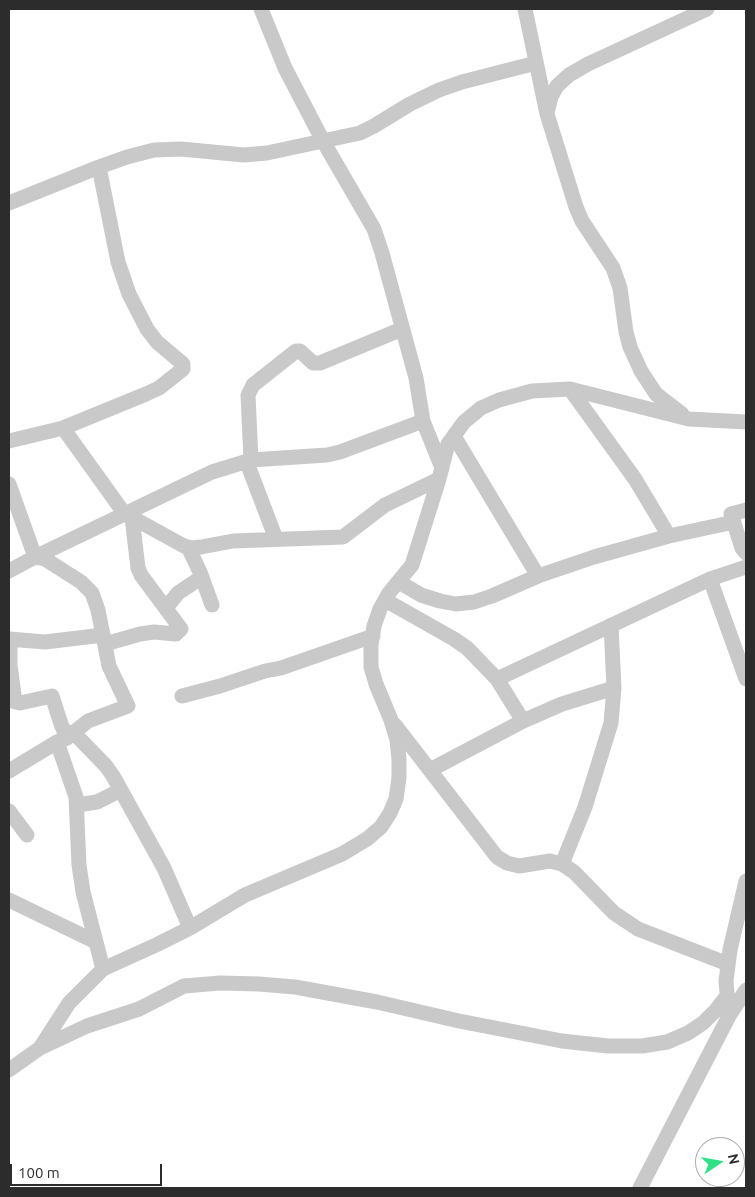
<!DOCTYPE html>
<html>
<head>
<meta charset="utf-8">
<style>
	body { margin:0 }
	#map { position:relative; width:755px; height:1197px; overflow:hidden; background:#fff; font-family:Ubuntu,sans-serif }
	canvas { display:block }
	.frame { position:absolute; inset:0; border:10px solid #2c2c2c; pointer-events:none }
	.north { position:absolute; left:695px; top:1137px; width:50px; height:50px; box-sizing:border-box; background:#fff; border:1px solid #ababab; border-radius:50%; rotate:78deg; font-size:14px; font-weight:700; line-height:20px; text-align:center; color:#2c2c2c }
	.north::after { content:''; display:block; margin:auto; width:18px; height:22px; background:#30e087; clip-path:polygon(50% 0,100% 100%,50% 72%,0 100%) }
	.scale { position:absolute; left:10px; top:1164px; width:152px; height:22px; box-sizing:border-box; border:2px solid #2c2c2c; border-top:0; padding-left:6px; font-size:15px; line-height:18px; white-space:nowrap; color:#2c2c2c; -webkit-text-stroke:4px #fff; paint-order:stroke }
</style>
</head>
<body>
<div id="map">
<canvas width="755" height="1197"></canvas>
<div class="frame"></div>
<div class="north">N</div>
<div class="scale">100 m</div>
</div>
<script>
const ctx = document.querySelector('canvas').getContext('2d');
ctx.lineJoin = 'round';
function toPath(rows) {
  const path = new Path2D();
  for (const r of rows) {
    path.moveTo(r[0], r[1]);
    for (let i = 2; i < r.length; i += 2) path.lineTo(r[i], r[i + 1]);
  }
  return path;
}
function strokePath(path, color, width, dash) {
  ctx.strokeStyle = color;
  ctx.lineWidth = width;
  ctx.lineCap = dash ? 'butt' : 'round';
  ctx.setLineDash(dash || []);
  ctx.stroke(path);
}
strokePath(toPath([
	[261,9,285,68,323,141,374,229,382,253,416,378,423,421,442,468],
	[525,9,547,114,576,207,582,221,613,268,620,288,626,332,630,347,641,371,656,394,682,414],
	[547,113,551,97,557,86,569,75,588,64,707,9],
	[9,203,99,167,127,157,154,150,181,149,244,155,267,153,360,133,374,126,410,104,439,90,462,82,536,63],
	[570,389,635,479,669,536],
	[63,428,124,513,184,546,192,548,201,547,233,541,343,537,385,505,439,479],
	[454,436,538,576],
	[9,441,63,428,146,394,159,388,183,369,183,364,157,342,147,329,129,294,118,262,99,167],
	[9,484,35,557],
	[746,510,731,514,742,548,746,553],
	[276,539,249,468,251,460,248,395,253,385,296,351,300,351,313,363,320,363,402,329],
	[188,547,200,572,212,605],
	[746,567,710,579,746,679],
	[9,571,35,557,212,472,251,460,327,455,340,452,423,421],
	[399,582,421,595,440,601,456,604,474,602,492,596,538,576,594,557,669,536,734,522],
	[385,600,454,639,467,648,497,679,523,721],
	[166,608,178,593,202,577],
	[9,639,45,642,103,635],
	[10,639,10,665,15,702,20,703,52,696,61,724,67,738],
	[105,644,140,634,154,632,176,634,181,629,141,575,138,568,132,517],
	[497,679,710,579],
	[182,696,220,686,265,671,281,668,373,636],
	[395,725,497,857,507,863,519,866,550,861,562,864,574,872,614,913,638,929,728,964],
	[73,732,106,766,113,776,164,868,190,928],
	[57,742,76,797,79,865,83,892,103,969],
	[430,770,523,721,562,704,614,688],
	[9,771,57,742,67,738,88,721,128,706,109,666,98,610,92,593,81,582,45,559,35,557],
	[77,805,97,802,121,790],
	[9,811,27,835],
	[562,864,585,807,611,723,614,688,611,625],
	[9,900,96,942],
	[728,1005,726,981,730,950,746,881],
	[40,1048,87,1026,139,1009,184,986,220,983,259,984,295,987,377,1002,459,1021,562,1041,608,1046,642,1046,667,1042,688,1033,703,1023,716,1010,727,996],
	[9,1070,40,1048,69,1003,103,969,156,945,190,928,245,895,342,854,367,839,381,827,390,813,396,799,399,778,399,759,397,740,391,720,376,684,371,667,371,645,374,626,380,609,389,593,412,565,439,479,448,444,464,422,481,408,499,400,532,391,570,389,689,419,746,422],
	[640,1188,729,1016,746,990]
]), '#c9c9c9', 15);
</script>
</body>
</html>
